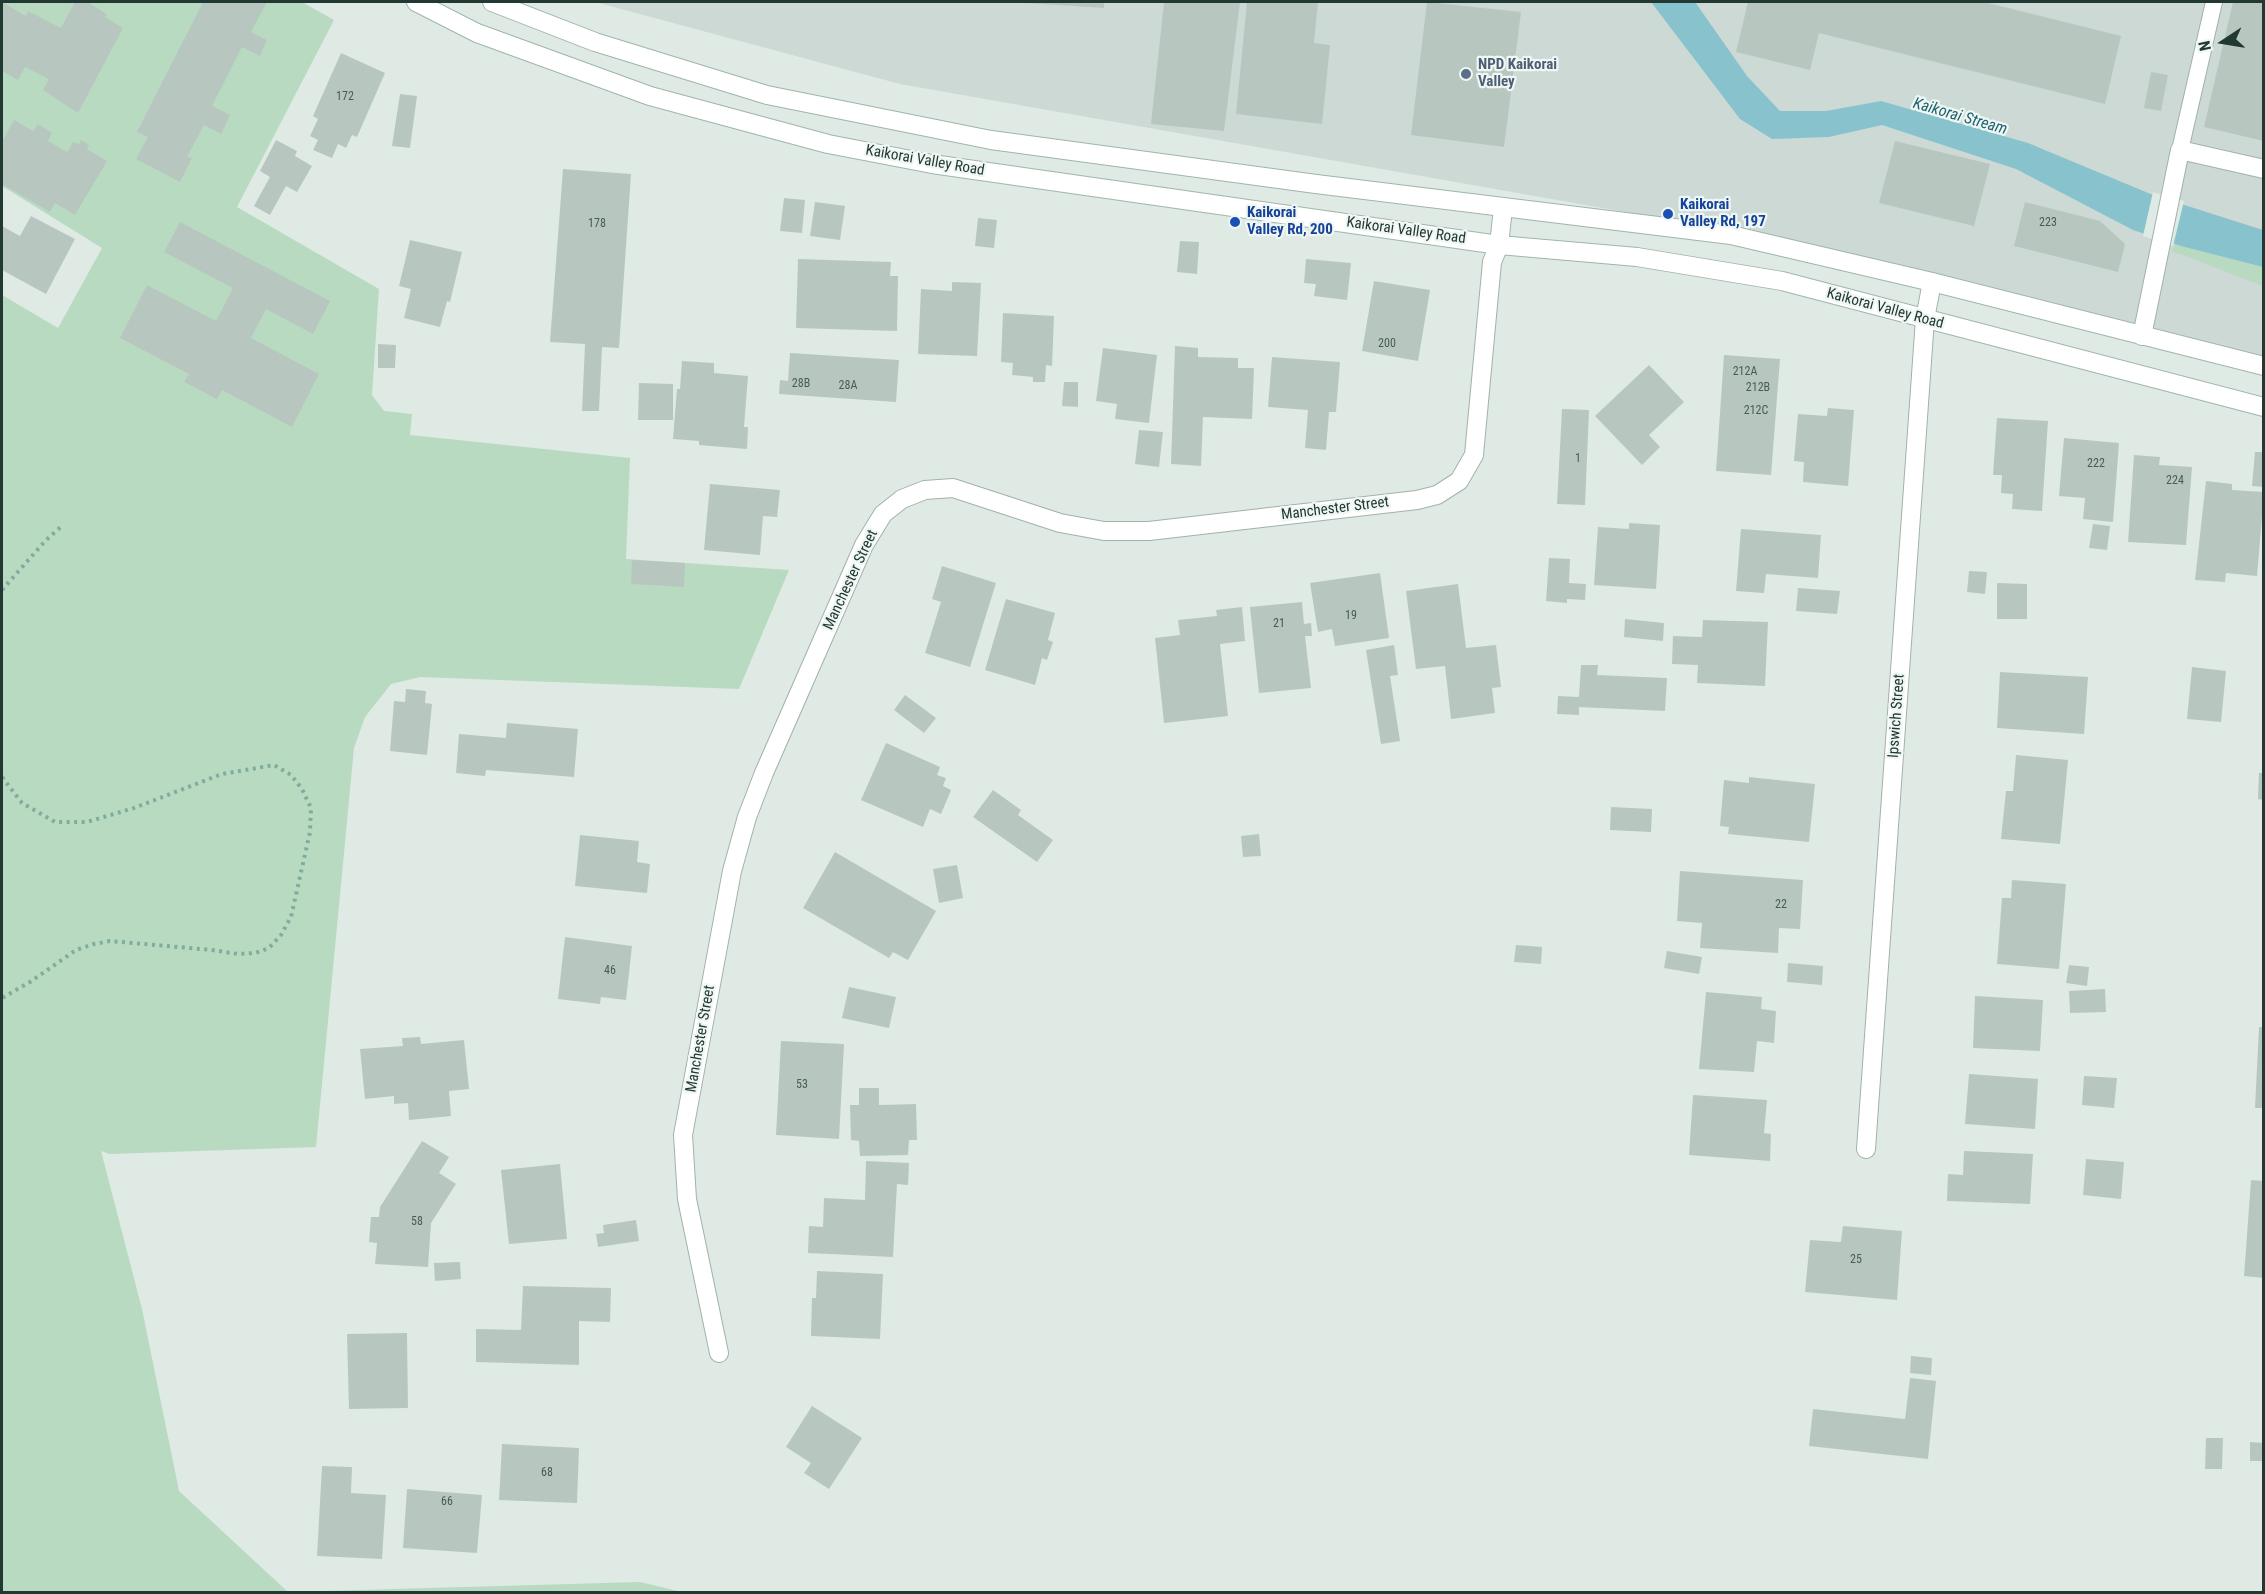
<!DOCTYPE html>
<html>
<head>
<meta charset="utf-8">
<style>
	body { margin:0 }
	#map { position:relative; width:2265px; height:1594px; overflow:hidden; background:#dfeae5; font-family:"Roboto Condensed",sans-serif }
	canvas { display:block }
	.frame { position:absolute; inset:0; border:3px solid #213932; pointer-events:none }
	.north { position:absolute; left:2193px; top:12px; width:60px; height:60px; -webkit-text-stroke:4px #eff6f3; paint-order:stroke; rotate:258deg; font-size:16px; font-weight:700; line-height:24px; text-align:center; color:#213932 }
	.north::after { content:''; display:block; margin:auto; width:21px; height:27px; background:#213932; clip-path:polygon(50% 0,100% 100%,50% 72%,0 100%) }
</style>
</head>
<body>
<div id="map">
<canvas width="2265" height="1594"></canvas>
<div class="frame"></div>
<div class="north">N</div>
</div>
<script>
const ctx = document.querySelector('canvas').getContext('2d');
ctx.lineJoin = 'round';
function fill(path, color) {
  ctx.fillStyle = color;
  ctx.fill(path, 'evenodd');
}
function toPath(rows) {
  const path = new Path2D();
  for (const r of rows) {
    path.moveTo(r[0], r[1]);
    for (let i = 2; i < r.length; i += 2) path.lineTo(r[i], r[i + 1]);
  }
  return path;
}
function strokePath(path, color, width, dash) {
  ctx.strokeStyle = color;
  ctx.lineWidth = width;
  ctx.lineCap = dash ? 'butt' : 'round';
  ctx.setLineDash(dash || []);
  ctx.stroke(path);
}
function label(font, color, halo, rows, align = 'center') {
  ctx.font = font + ' "Roboto Condensed",sans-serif';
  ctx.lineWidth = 4.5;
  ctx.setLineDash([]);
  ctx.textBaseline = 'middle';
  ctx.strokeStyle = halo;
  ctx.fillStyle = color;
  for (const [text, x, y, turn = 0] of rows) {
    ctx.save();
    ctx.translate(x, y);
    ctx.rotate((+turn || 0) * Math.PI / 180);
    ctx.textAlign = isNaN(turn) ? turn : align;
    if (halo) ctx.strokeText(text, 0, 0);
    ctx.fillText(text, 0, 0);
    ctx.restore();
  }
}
fill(toPath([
	[595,2,2263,2,2263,360,1648,216,900,84]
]), '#cdd9d4');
fill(toPath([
	[2,2,302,2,334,20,237,207,379,289,372,395,384,411,412,414,410,435,630,458,626,559,789,570,739,689,420,677,391,684,365,717,354,748,316,1147,110,1154,101,1151,142,1309,179,1491,288,1592,640,1582,682,1592,2,1592,2,295,58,328,102,248,2,186],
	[2175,244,2263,267,2263,286,2172,251]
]), '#b8dac1');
fill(toPath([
	[1651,2,1695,2,1747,76,1780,111,1826,111,1881,101,2028,143,2153,195,2263,230,2263,267,2181,246,2133,230,2016,169,1882,125,1829,137,1772,139,1740,119]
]), '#88c3cd');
fill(toPath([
	[2153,192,2184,201,2173,246,2143,236]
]), '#dfeae5');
fill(toPath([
	[2,2,26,16,28,11,61,28,75,2,87,2,107,14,105,17,123,28,78,113,43,90,49,79,25,67,18,80,2,71],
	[203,2,267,2,251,32,267,40,260,56,242,47,212,106,230,115,221,134,204,125,187,157,192,158,180,182,136,159,148,137,137,132],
	[1027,2,1104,2,1104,8,1027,3],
	[1164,2,1240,2,1224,131,1151,124],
	[1247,2,1318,2,1314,43,1330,45,1322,124,1236,114],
	[1427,2,1521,12,1504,147,1411,135],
	[1748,2,1984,2,2121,36,2105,104,1819,33,1810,70,1736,52],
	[2233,2,2264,2,2264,141,2204,127],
	[341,53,385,73,357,137,352,135,346,148,338,144,332,158,313,150,318,140,310,136,318,119,313,116],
	[2151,72,2168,75,2161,111,2144,108],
	[400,94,417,96,410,148,392,146],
	[14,120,33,131,38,124,52,133,48,141,67,152,73,142,79,144,81,140,89,145,87,149,107,161,75,215,55,203,50,212,2,184,2,142],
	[276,140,297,151,295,156,312,166,297,192,286,186,270,215,254,206,270,177,260,171],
	[1895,141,1990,164,1974,226,1879,203],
	[563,169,631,174,619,348,602,347,599,411,582,411,585,344,550,342],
	[784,198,805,200,802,233,780,231],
	[815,202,845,206,840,240,810,236],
	[2025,202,2100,221,2125,244,2118,272,2014,246],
	[31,216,75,239,46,294,2,270,2,226,20,236],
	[978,218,997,220,994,248,975,246],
	[180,222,330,301,313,334,266,309,251,338,319,374,292,427,222,390,217,399,184,382,189,374,120,338,147,285,216,321,233,288,164,252],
	[410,240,462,252,450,302,447,301,440,327,404,318,411,289,399,286],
	[1180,241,1199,242,1197,274,1177,272],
	[798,259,891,262,890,276,898,276,897,331,796,328],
	[1306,259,1351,263,1347,300,1314,296,1316,284,1304,283],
	[1374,281,1430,290,1418,361,1362,351],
	[952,282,981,283,977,356,918,354,921,289,952,291],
	[1003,313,1054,316,1052,366,1046,365,1045,382,1033,382,1033,377,1012,375,1013,363,1001,362],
	[378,344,396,345,395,368,378,368],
	[1175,346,1198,348,1198,357,1238,358,1238,368,1254,368,1252,419,1203,417,1201,466,1171,464],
	[1103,348,1157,355,1149,423,1115,419,1117,404,1096,401],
	[790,353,899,360,896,402,779,394,780,380,788,381],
	[1724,355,1780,359,1771,475,1716,471],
	[1272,357,1340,362,1336,412,1329,412,1326,450,1305,448,1308,410,1268,407],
	[682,361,714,363,714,373,748,376,744,427,748,427,747,449,699,445,699,441,673,439,677,389,680,389],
	[1649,365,1684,402,1649,435,1660,447,1642,465,1595,416],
	[1064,382,1078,382,1078,407,1062,406],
	[639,383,673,384,673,420,638,420],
	[1828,408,1854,410,1848,486,1803,482,1804,462,1794,461,1798,414,1827,416],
	[1562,409,1589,410,1585,505,1557,504],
	[1997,418,2048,421,2042,511,2012,509,2013,494,2001,493,2002,475,1993,475],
	[1139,430,1163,432,1159,467,1135,464],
	[2064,438,2119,443,2113,522,2083,519,2085,498,2059,496],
	[2255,452,2264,452,2264,487,2252,486],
	[2134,455,2160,457,2159,465,2192,467,2186,545,2128,542],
	[2206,481,2232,484,2232,490,2264,492,2257,576,2226,573,2225,582,2195,580],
	[710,484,780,490,777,517,763,516,760,555,704,550],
	[1629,523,1660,525,1656,589,1594,585,1598,527,1629,529],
	[2093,524,2110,526,2107,550,2089,548],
	[1741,529,1821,535,1818,578,1766,574,1764,593,1736,591],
	[1549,558,1570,559,1569,583,1586,584,1585,600,1567,599,1567,603,1546,601],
	[632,560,685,563,684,587,631,584],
	[942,566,996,583,970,667,925,653,941,602,932,599],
	[1969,571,1987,572,1985,594,1967,592],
	[1380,573,1389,638,1335,646,1332,629,1318,632,1310,583],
	[1997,583,2027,584,2027,619,1997,619],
	[1458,584,1466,648,1496,645,1501,687,1492,688,1495,713,1451,719,1445,666,1416,669,1406,591],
	[1798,588,1840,591,1837,614,1796,611],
	[1006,599,1055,613,1048,640,1053,642,1047,660,1042,658,1035,685,985,670],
	[1302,602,1304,624,1311,623,1312,636,1305,636,1311,688,1259,693,1250,607],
	[1242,607,1245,641,1220,644,1228,716,1164,723,1155,638,1180,635,1178,620,1217,616,1216,610],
	[1625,619,1664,623,1663,641,1624,637],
	[1703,620,1768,622,1765,686,1697,683,1698,665,1672,664,1673,636,1702,637],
	[1394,645,1398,675,1390,676,1400,741,1381,744,1366,650],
	[1581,665,1598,665,1597,675,1667,678,1665,711,1579,707,1579,715,1557,714,1558,696,1579,697],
	[2192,667,2226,671,2221,722,2187,719],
	[2000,672,2088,677,2084,734,1997,728],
	[406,689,426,691,425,703,432,704,427,755,390,751,394,701,405,702],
	[905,695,936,718,924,733,894,710],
	[507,723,578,729,574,777,486,770,485,776,456,773,459,734,506,738],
	[886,743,940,767,937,775,946,778,943,786,951,790,941,814,930,809,923,827,861,800],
	[2016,755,2068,760,2060,844,2001,839,2006,791,2013,791],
	[2259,773,2264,773,2264,800,2258,799],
	[1749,777,1815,784,1809,842,1728,834,1729,827,1720,826,1724,780,1749,783],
	[993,790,1021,810,1018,815,1053,840,1037,862,973,817],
	[1611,807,1652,809,1651,832,1610,830],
	[1259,834,1261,856,1243,857,1241,836],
	[580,835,639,841,637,862,650,864,647,893,575,886],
	[835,852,936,911,908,960,893,952,889,958,803,908],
	[957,865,963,898,939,903,933,869],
	[1680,871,1803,880,1800,929,1779,928,1778,953,1700,948,1702,923,1677,921],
	[2012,880,2066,884,2059,969,1997,964,2002,898,2011,898],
	[565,937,632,946,626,1000,601,997,600,1004,558,999],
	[1516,945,1542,947,1541,964,1514,962],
	[1667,951,1702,957,1699,974,1664,968],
	[1788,963,1823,966,1822,985,1787,982],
	[2069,965,2089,967,2087,986,2066,983],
	[849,987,896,997,889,1028,842,1018],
	[2105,989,2106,1012,2070,1013,2069,991],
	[1706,992,1762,997,1761,1009,1776,1011,1774,1043,1757,1041,1754,1072,1699,1069],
	[1975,996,2043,1000,2040,1051,1973,1048],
	[2259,1027,2264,1027,2264,1108,2255,1108],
	[420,1037,421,1044,464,1040,469,1089,449,1091,451,1116,409,1120,408,1103,394,1104,394,1096,365,1099,360,1049,403,1046,402,1038],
	[781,1041,844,1044,839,1139,776,1135],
	[1969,1074,2038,1079,2035,1129,1965,1124],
	[2084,1076,2117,1078,2114,1108,2082,1105],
	[859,1088,879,1088,879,1105,916,1104,917,1140,909,1140,908,1155,860,1156,859,1141,851,1140,850,1105,859,1105],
	[1693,1095,1767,1100,1764,1133,1771,1134,1770,1161,1689,1155],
	[422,1141,449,1157,439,1173,456,1184,431,1223,428,1267,375,1264,377,1243,369,1242,371,1217,379,1217,380,1207],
	[1964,1151,2033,1154,2030,1204,1947,1201,1948,1174,1963,1175],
	[2086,1159,2124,1162,2121,1199,2083,1195],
	[866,1161,909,1163,908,1185,897,1184,893,1257,808,1253,809,1226,823,1227,824,1198,865,1200],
	[560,1164,567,1239,509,1244,501,1170],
	[2251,1180,2264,1181,2264,1278,2244,1276],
	[636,1220,639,1241,598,1247,596,1234,604,1233,603,1225],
	[1843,1226,1902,1231,1897,1300,1805,1292,1810,1240,1841,1242],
	[460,1262,461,1279,435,1281,434,1263],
	[817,1271,883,1274,880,1339,811,1336,812,1298,816,1298],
	[523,1286,611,1288,610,1322,579,1321,579,1365,476,1362,476,1329,521,1330],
	[407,1333,408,1408,349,1409,347,1334],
	[1911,1356,1932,1358,1931,1375,1910,1373],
	[1910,1378,1936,1381,1928,1459,1809,1446,1813,1409,1905,1419],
	[812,1406,862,1438,829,1489,804,1473,811,1463,786,1447],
	[2206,1438,2223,1438,2222,1469,2205,1469],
	[2250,1442,2264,1443,2264,1461,2250,1461],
	[502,1444,579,1448,577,1503,499,1500],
	[322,1466,352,1467,351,1493,386,1495,382,1559,317,1556],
	[407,1489,482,1495,477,1553,403,1548]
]), '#b7c7c0');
const lane = toPath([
	[2180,150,2214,2]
]);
const street = toPath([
	[2142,336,2180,150,2264,169],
	[1866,1149,1925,319,1932,282],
	[719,1353,687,1199,683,1135,732,871,747,817,764,773,864,545,883,514,902,499,925,490,953,488,1060,523,1104,531,1149,531,1417,500,1437,495,1459,481,1474,455,1492,262,1499,245,1503,208]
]);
const secondary = toPath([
	[416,2,477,33,650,96,828,144,932,164,1499,245,1637,257,1782,281,2264,407],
	[492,2,595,42,767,95,991,140,1316,184,1731,235,1932,282,2264,366]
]);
strokePath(lane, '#a2b1ac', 18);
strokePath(street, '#a2b1ac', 20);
strokePath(secondary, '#9fb5ac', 20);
strokePath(toPath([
	[2,590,46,540,63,525],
	[2,777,22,803,55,822,87,822,134,808,222,774,274,765,291,775,302,789,311,808,310,832,291,917,281,935,269,948,255,953,238,954,212,950,110,941,94,944,76,950,30,982,2,998]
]), '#80ac9e', 4, [3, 4.5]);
strokePath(lane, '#fff', 16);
strokePath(street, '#fff', 18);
strokePath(secondary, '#fff', 18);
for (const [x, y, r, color] of [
	[1466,74,6,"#5c6f8a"],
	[1668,214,6,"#1a4fb4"],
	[1235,222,6,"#1a4fb4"]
]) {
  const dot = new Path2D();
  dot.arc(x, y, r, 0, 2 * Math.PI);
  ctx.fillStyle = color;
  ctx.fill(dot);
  strokePath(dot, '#eff6f3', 2);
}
label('12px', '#465c56', null, [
	["172",345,97],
	["223",2048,223],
	["178",597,224],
	["200",1387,344],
	["212A",1745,372],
	["28B",801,384],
	["28A",848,386],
	["212B",1758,388],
	["212C",1756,411],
	["1",1578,459],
	["222",2096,464],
	["224",2175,481],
	["19",1351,616],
	["21",1279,624],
	["22",1781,905],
	["46",610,971],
	["53",802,1085],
	["58",417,1222],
	["25",1856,1260],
	["68",547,1473],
	["66",447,1502]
]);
label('bold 15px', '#4e5e75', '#eff6f3', [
	["NPD Kaikorai",1478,65],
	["Valley",1478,82]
], 'left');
label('15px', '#213932', '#eff6f3', [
	["Kaikorai Valley Road",925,161,10],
	["Kaikorai Valley Road",1406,231,8],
	["Kaikorai Valley Road",1885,309,15],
	["Manchester Street",1335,509,-7],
	["Manchester Street",851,580,-65],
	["Ipswich Street",1897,716,-86],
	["Manchester Street",701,1039,-80]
]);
label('bold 15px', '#164399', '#eff6f3', [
	["Kaikorai",1680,205],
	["Valley Rd, 197",1680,222],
	["Kaikorai",1247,213],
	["Valley Rd, 200",1247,230]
], 'left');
label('italic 16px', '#1e6571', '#eff6f3', [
	["Kaikorai Stream",1960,117,16]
]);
</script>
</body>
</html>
